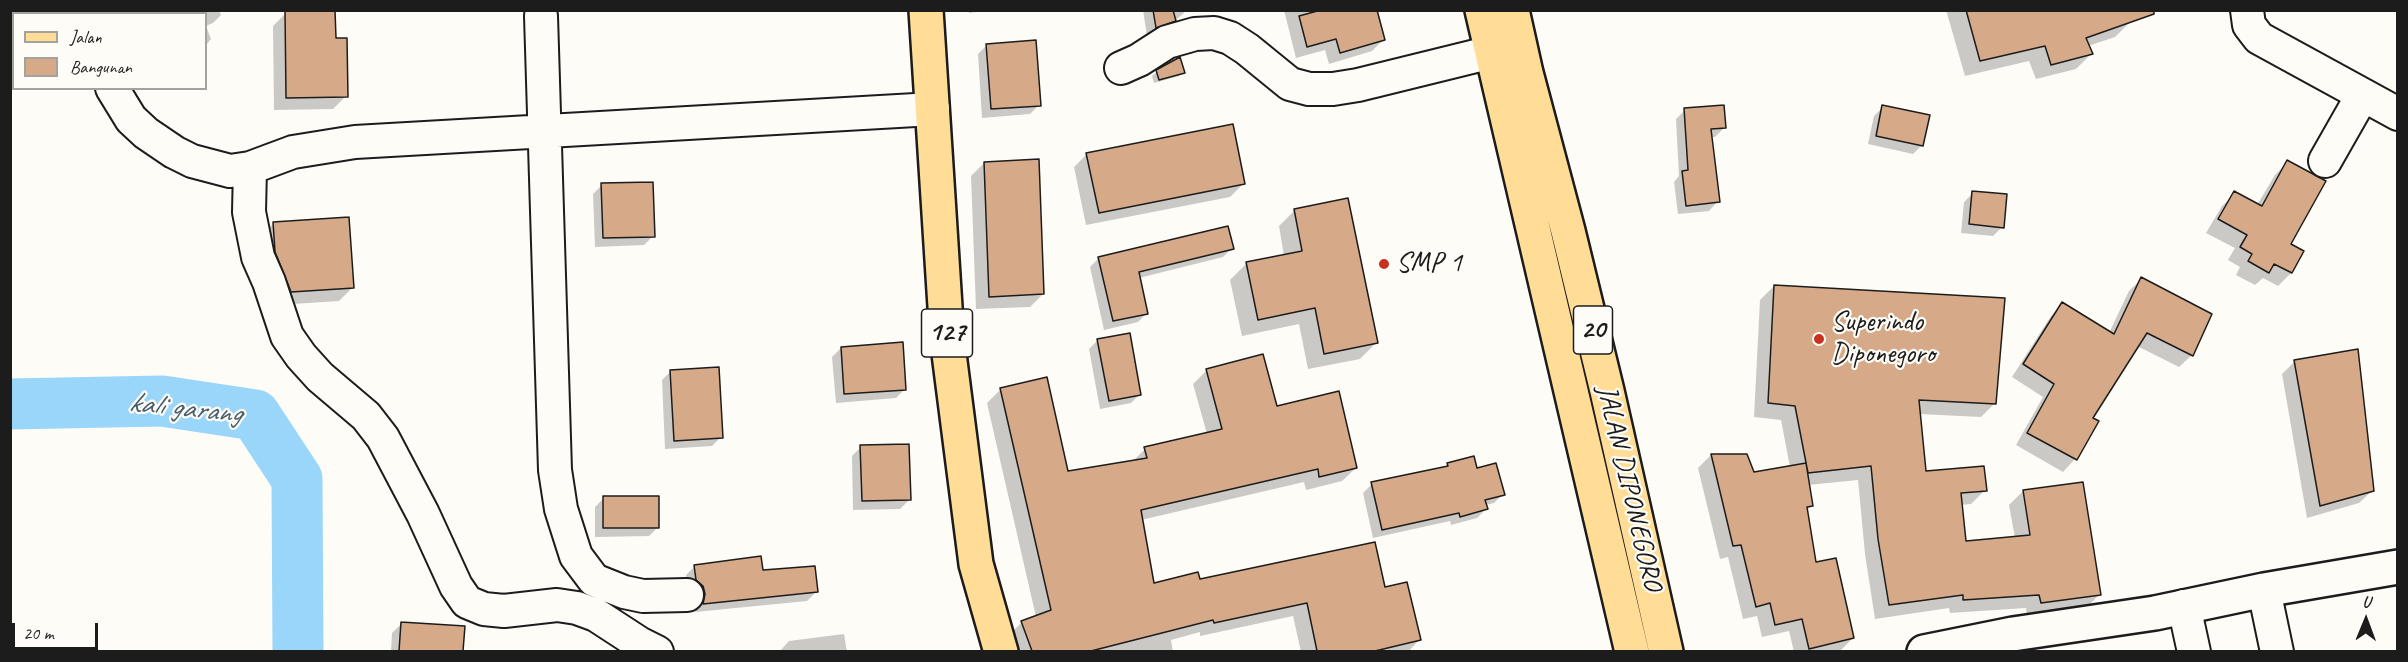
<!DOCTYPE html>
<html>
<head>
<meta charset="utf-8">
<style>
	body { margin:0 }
	#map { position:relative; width:2408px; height:662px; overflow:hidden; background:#fdfcf7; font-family:Caveat,sans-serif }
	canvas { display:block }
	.frame { position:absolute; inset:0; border:12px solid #1c1c1c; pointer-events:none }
	.legend { position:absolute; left:12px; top:12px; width:195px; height:78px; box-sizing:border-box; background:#fdfcf7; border:2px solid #a3a29f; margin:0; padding:8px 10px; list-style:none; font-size:18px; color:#1c1c1c }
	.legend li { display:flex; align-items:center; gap:12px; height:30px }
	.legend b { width:30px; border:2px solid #a3a29f }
	.north { position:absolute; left:2336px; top:590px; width:60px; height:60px; -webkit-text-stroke:4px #fdfcf7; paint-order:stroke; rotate:1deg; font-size:16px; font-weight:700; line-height:24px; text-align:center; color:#1c1c1c }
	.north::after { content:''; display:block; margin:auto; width:21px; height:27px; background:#1c1c1c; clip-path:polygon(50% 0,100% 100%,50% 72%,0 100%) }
	.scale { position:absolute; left:12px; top:623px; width:86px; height:27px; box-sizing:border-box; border:3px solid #1c1c1c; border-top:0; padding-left:8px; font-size:18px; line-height:21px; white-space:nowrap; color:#1c1c1c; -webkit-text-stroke:4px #fdfcf7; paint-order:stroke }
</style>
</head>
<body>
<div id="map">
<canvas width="2408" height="662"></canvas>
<div class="frame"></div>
<ul class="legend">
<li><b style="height:8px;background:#ffdd96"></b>Jalan</li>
<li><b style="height:16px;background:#d6a988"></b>Bangunan</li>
</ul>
<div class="north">U</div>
<div class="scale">20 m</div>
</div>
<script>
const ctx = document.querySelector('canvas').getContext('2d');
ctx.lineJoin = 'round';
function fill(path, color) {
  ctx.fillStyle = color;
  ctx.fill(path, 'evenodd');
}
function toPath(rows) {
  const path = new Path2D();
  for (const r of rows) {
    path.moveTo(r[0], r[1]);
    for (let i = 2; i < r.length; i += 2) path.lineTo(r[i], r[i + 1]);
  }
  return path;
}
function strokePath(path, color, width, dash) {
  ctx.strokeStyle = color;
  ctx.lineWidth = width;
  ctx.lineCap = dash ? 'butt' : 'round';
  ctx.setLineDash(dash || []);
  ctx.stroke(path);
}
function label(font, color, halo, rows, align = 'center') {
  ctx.font = font + ' Caveat,sans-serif';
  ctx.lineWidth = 4.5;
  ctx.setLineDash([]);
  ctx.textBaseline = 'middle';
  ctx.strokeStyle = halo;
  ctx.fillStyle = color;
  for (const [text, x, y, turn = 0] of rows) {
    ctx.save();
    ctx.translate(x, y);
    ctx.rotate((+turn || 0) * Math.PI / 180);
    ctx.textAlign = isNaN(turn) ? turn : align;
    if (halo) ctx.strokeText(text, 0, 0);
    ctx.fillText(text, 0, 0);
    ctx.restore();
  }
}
fill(toPath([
	[162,10,219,10,221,15,213,23,206,26,211,39,206,45,206,14,164,14],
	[969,10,992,10,969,13],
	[1143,10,1183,10,1184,13,1165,29,1147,36],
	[1284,10,1375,10,1384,39,1372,51,1329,64,1325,50,1296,58],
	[1946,10,2127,10,2130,22,2115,37,2088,46,2091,54,2076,69,2036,79,2029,61,1965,76],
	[286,13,334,39,346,96,333,109,274,110,273,26],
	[987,45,1039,105,1030,114,982,118,978,54],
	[1157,72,1183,72,1179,76,1154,83,1152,76],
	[1883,107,1922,145,1913,154,1868,144,1874,116],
	[1685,110,1724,128,1715,137,1711,137,1718,201,1709,211,1678,214,1674,182,1679,176,1676,119],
	[1087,154,1243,184,1230,197,1086,225,1074,167],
	[2288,162,2289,244,2302,252,2291,273,2278,286,2263,278,2255,285,2236,275,2240,267,2228,260,2235,248,2206,233,2222,206,2235,193,2257,205,2275,175],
	[984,163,1043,294,1030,307,976,309,971,176],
	[602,185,653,236,644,245,595,247,593,194],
	[1973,193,2002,227,1993,236,1961,233,1964,202],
	[1295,210,1376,343,1360,359,1308,369,1299,324,1242,336,1230,280,1247,263,1284,256,1279,226],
	[274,223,352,288,339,301,278,305,261,236],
	[1232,248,1223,257,1139,278,1147,313,1138,322,1104,330,1090,267,1099,258],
	[2141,279,2192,355,2179,367,2137,346,2091,418,2097,422,2075,459,2063,472,2016,445,2043,397,2012,377,2051,316,2063,304,2109,333,2129,291],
	[1774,286,1995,403,1981,417,1919,414,1925,473,1985,490,1971,504,1961,505,1964,542,2015,538,2009,505,2023,491,2099,595,2085,609,2027,616,2026,608,1950,613,1949,608,1875,619,1865,554,1858,480,1808,485,1811,506,1806,511,1815,564,1853,638,1840,651,1794,652,1789,631,1762,637,1757,616,1743,619,1728,557,1720,559,1698,468,1711,455,1753,474,1790,467,1781,420,1754,417,1760,300],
	[1098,340,1140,394,1131,403,1100,409,1089,349],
	[841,348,905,389,896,398,836,403,832,357],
	[2295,361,2373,490,2359,503,2307,518,2282,374],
	[1207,370,1276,408,1356,468,1342,481,1306,490,1304,482,1141,520,1152,585,1199,581,1384,589,1420,639,1408,652,1301,652,1293,616,1200,636,1200,632,1171,640,1173,652,1014,652,1008,636,1022,622,1036,617,987,403,1001,389,1067,473,1132,462,1145,449,1207,434,1193,384],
	[671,371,721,437,712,446,665,449,662,380],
	[861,447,909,500,900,509,853,510,852,456],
	[1448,464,1476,470,1503,494,1494,503,1485,505,1486,509,1477,518,1451,525,1450,521,1373,538,1363,493,1372,484,1443,469],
	[604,498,658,527,649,536,595,537,595,507],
	[695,566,761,571,816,592,807,601,695,612,697,604,688,589,686,575],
	[401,624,463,627,461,652,391,652,392,633],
	[844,634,847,652,779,652,789,641]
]), '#0003');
strokePath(toPath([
	[10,404,162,401,255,415,297,479,298,652]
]), '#99d6fa', 51);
const building = toPath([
	[335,10,336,38,347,38,348,97,286,98,285,11,335,10],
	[1153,10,1173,10,1176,21,1156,28,1153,10],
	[1321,10,1377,10,1385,40,1340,53,1336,39,1307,47,1299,16,1321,10],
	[1966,10,2154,10,2154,14,2086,38,2093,54,2051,65,2045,46,1980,61,1966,10],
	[1036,40,1041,106,991,109,986,44,1036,40],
	[1180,57,1185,73,1159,80,1156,70,1180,57],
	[1724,105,1726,128,1711,129,1720,202,1686,206,1682,171,1688,170,1684,108,1724,105],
	[1882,105,1930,115,1923,146,1876,136,1882,105],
	[1233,124,1245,184,1099,213,1086,153,1233,124],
	[1039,159,1044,294,989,297,984,162,1039,159],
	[2287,160,2326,181,2291,244,2304,251,2292,273,2274,264,2269,273,2248,261,2252,254,2240,247,2247,235,2218,219,2234,191,2262,206,2287,160],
	[653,182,655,237,603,238,601,183,653,182],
	[1972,191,2007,194,2004,228,1969,224,1972,191],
	[1348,198,1378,343,1324,354,1315,308,1258,320,1246,262,1302,251,1294,209,1348,198],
	[349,217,354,288,291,292,275,252,273,222,349,217],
	[1228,226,1234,249,1139,272,1148,314,1113,321,1098,257,1228,226],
	[2141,277,2212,314,2193,356,2147,333,2093,418,2099,421,2077,460,2027,433,2054,384,2023,364,2062,302,2114,334,2141,277],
	[1774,285,2005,298,1996,404,1919,400,1926,471,1984,466,1987,491,1961,493,1966,541,2030,535,2023,490,2083,482,2101,595,2041,603,2039,595,1963,600,1963,595,1889,605,1878,539,1871,466,1808,473,1795,406,1768,403,1774,285],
	[1130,333,1141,395,1109,401,1097,339,1130,333],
	[903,342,906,390,844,394,841,347,903,342],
	[2358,349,2374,491,2320,506,2294,360,2358,349],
	[1263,354,1277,406,1339,391,1357,468,1319,477,1318,469,1141,510,1154,583,1198,572,1200,579,1375,542,1385,587,1407,582,1421,640,1375,651,1317,651,1307,603,1214,623,1213,620,1091,651,1032,651,1021,621,1051,610,1000,388,1047,377,1068,471,1147,458,1144,447,1222,429,1206,369,1263,354],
	[719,367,723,438,674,441,670,370,719,367],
	[909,444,911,500,862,501,860,445,909,444],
	[1711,454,1747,454,1754,472,1806,463,1813,506,1807,507,1816,562,1836,558,1854,638,1809,649,1802,619,1775,625,1770,603,1756,607,1741,545,1733,546,1711,454],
	[1474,456,1477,468,1496,463,1505,495,1485,500,1488,509,1460,517,1459,513,1382,530,1371,482,1448,466,1447,463,1474,456],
	[603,496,659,496,659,528,603,528,603,496],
	[761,556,763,570,815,566,818,592,703,604,705,594,703,586,696,580,694,565,761,556],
	[401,622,465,626,463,651,399,651,401,622]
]);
fill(building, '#d6a988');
strokePath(building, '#1c1c1c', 1.5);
const minor = toPath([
	[2247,10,2249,25,2259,38,2398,114],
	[541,16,555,470,561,509,576,556,594,580,624,592,643,596,687,595],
	[10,29,14,29],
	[1121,68,1139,60,1167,42,1195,34,1214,33,1230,38,1247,49,1290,84,1309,89,1333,89,1358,85,1492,52],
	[112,88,131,119,146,133,174,152,192,161,230,171,250,168,293,152,355,142,933,109],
	[2325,161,2362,96],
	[250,168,249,212,258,257,269,282,287,336,301,356,320,377,366,416,383,438,423,514,456,586,467,602,484,609,504,611,557,605,577,608,596,615,639,643,657,652],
	[2264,590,2277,652],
	[2184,606,2194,652]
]);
const secondary = toPath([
	[1924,652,2013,634,2155,613,2264,590,2398,567]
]);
const primary = toPath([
	[926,10,947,338,976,564,1001,652]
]);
const trunk = toPath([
	[1482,10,1632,652],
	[1512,10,1526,73,1568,231,1607,391,1666,652]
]);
strokePath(minor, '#1c1c1c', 36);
strokePath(secondary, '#1c1c1c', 38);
strokePath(primary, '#1c1c1c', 38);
strokePath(trunk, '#1c1c1c', 38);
strokePath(minor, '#fdfcf7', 32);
strokePath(secondary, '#fdfcf7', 33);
strokePath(primary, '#ffdd96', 33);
strokePath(trunk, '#ffdd96', 33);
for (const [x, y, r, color] of [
	[1384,264,6,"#c8321e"],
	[1819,339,6,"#c8321e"]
]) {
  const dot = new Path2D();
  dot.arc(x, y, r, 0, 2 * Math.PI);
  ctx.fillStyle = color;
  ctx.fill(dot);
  strokePath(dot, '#fdfcf7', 2);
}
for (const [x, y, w] of [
	[1593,330,39],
	[947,333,51]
]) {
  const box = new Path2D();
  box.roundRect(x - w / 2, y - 24, w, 48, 4.5);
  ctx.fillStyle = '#fdfcf7';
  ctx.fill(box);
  strokePath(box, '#1c1c1c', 1.5);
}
label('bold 27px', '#1c1c1c', null, [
	["20",1593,330],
	["127",947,333]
]);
label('28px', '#1c1c1c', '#fdfcf7', [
	["SMP 1",1396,264],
	["Superindo",1831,323],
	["Diponegoro",1831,355]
], 'left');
label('28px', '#1c1c1c', '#fdfcf7', [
	["JALAN DIPONEGORO",1629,488,77]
]);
label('italic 30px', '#485d6a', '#fdfcf7', [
	["kali garang",185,409,6]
]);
</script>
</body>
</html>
